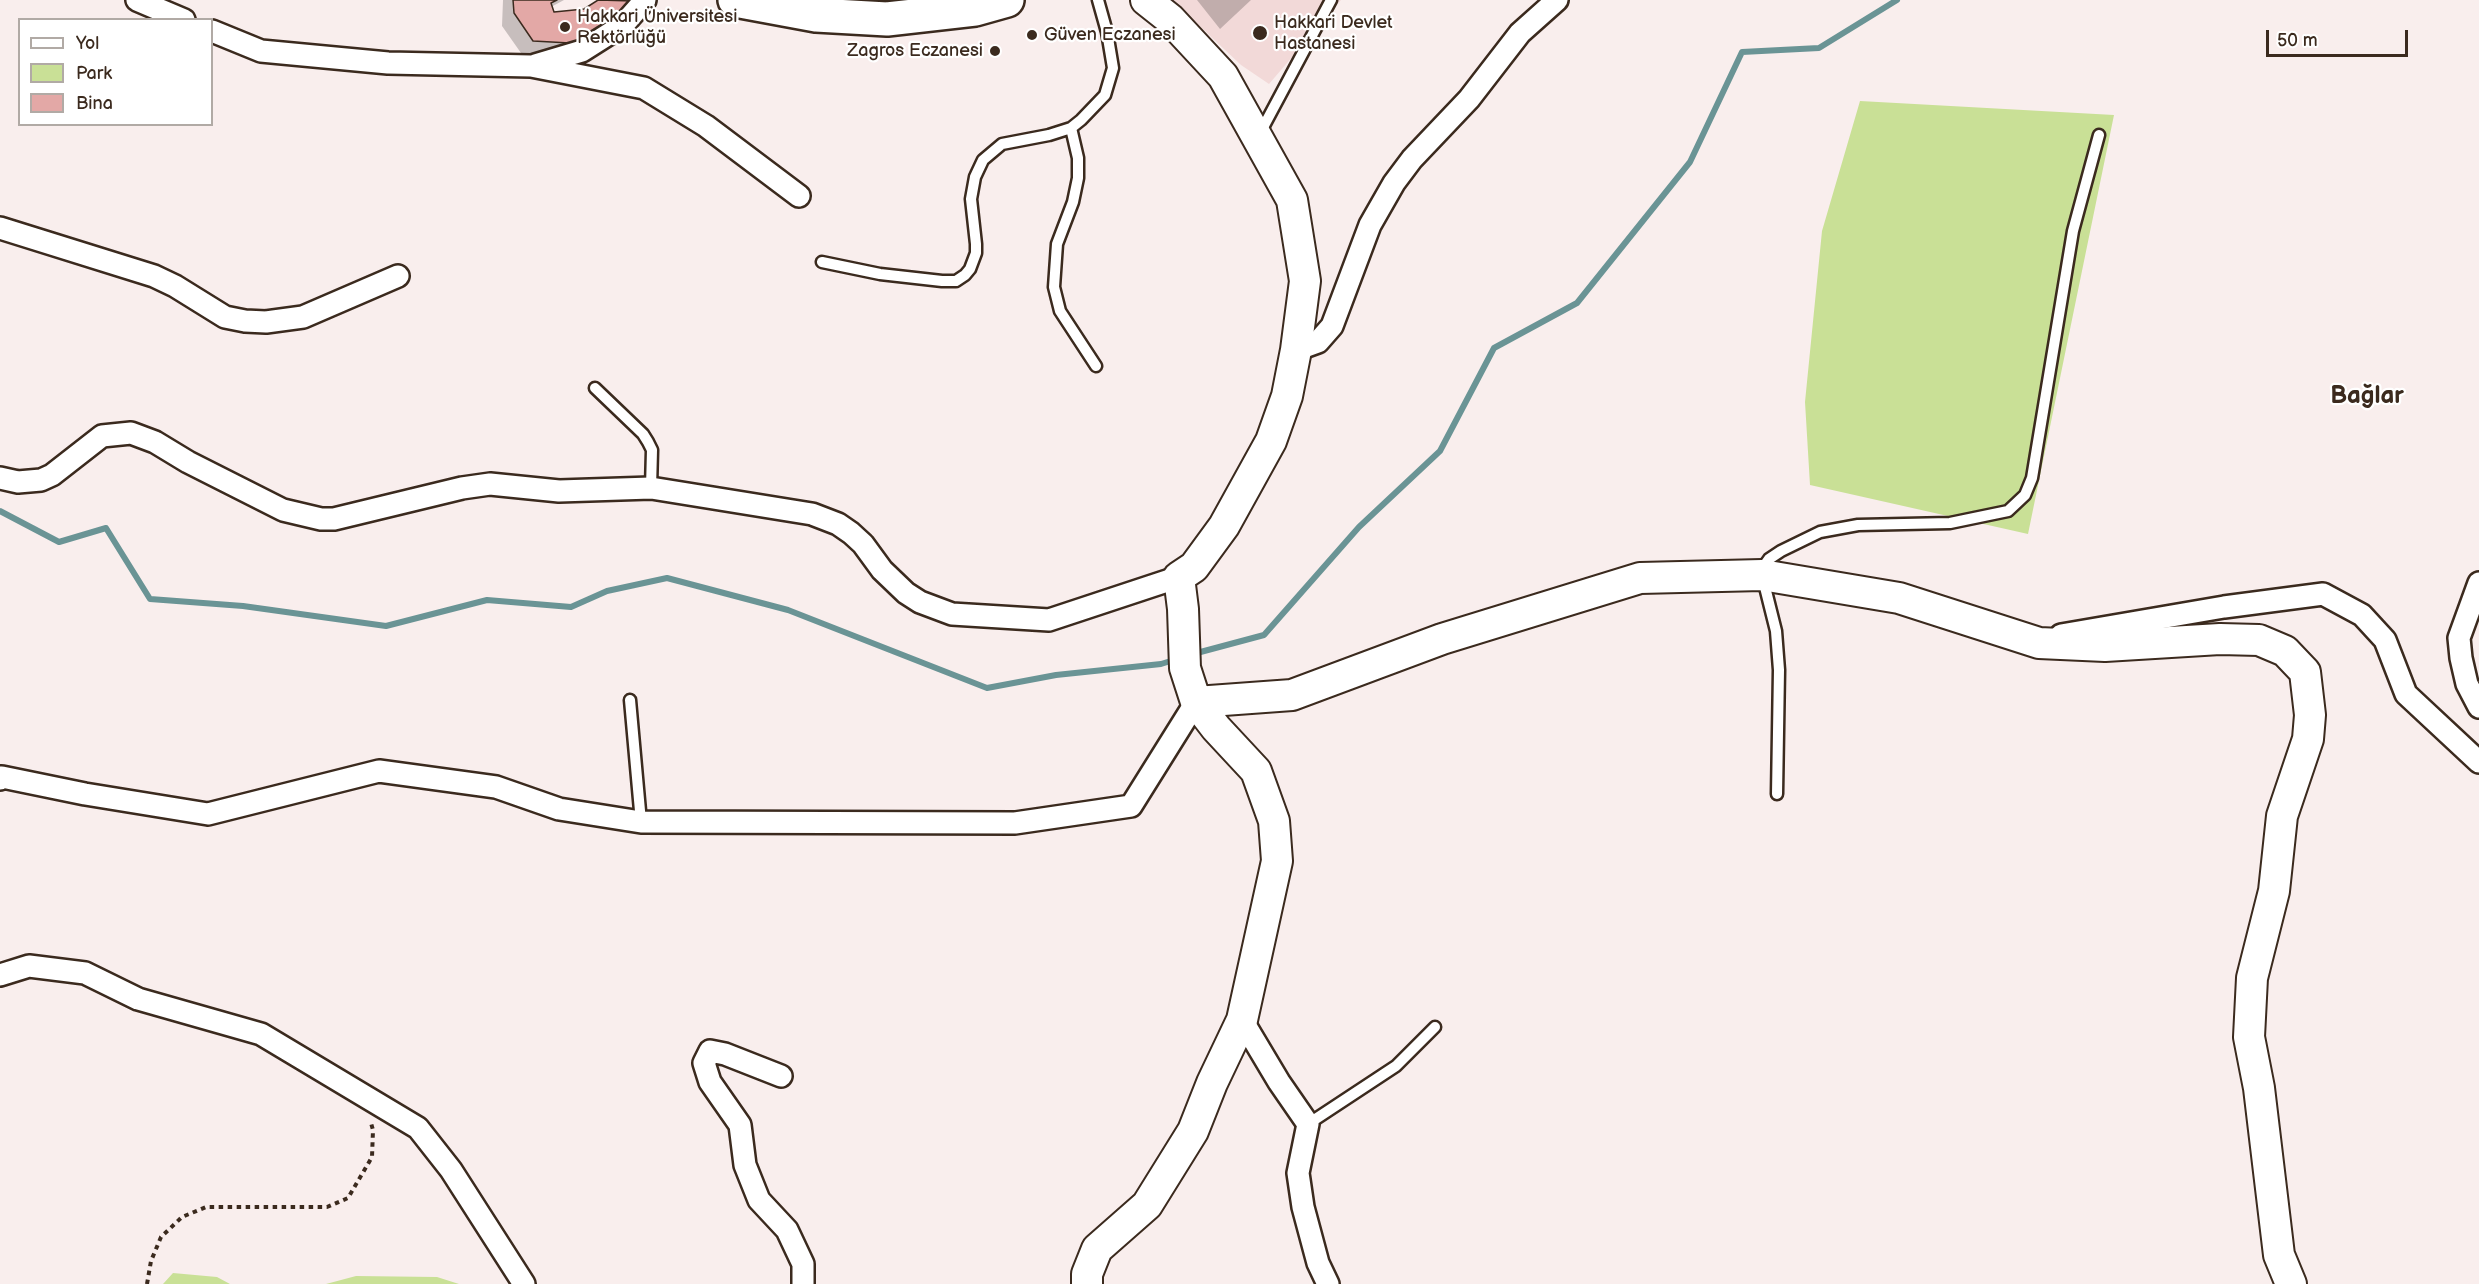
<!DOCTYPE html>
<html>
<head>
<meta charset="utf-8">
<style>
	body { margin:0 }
	#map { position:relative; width:2479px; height:1284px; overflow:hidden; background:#f9eeed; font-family:"Balsamiq Sans",sans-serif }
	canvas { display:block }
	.legend { position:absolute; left:18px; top:18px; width:195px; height:108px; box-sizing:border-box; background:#fff; border:2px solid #b1aaa5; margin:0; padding:8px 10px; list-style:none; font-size:18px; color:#3b2a1e }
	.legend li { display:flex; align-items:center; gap:12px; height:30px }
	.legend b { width:30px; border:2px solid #b1aaa5 }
	.scale { position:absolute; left:2266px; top:30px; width:142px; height:27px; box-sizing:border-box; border:3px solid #3b2a1e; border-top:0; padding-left:8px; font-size:18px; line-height:21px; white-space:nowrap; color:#3b2a1e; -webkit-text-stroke:4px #fff; paint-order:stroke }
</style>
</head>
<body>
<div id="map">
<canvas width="2479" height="1284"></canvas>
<ul class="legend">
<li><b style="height:8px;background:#fff"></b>Yol</li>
<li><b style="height:16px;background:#c9e096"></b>Park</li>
<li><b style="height:16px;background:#e3a8a6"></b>Bina</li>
</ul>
<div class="scale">50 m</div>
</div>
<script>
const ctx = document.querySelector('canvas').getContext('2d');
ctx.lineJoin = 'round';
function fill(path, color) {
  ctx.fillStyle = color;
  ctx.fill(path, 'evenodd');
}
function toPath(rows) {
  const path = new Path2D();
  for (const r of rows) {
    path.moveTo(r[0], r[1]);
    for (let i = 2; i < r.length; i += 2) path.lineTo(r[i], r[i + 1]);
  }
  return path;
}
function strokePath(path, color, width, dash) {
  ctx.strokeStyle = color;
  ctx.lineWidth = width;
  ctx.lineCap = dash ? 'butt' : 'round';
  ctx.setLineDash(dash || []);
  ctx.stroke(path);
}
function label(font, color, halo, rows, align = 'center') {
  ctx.font = font + ' "Balsamiq Sans",sans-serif';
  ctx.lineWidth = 4.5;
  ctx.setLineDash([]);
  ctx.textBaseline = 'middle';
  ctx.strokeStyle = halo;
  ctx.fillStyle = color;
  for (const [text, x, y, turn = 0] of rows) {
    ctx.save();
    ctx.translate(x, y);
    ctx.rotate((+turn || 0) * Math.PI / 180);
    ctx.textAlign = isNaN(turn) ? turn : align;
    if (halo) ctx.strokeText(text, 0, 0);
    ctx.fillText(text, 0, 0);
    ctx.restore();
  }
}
fill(toPath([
	[1172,0,1341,0,1269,84,1241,65]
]), '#f2d9d8');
fill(toPath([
	[1860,101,2114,115,2028,534,1810,485,1805,402,1822,231],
	[173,1273,217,1277,230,1284,163,1284],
	[356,1276,437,1277,459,1284,326,1284]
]), '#c9e096');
fill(toPath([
	[503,0,564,0,551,7,553,14,585,10,600,0,630,1,575,56,521,53,502,26],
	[1197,0,1251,0,1220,29]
]), '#0003');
strokePath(toPath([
	[0,511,59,542,106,528,150,599,243,606,386,626,487,600,571,607,607,591,667,578,788,610,987,688,1056,675,1161,664,1177,659],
	[1193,654,1264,635,1359,527,1440,451,1494,348,1577,303,1690,162,1742,52,1819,48,1897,0]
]), '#6a9495', 6);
const building = toPath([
	[513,0,557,0,551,3,554,12,584,9,598,0,633,1,588,44,533,41,514,13,513,0]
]);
fill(building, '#e3a8a6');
strokePath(building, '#3b2a1e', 1.5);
const lane = toPath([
	[1071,128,1078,158,1078,178,1073,202,1057,244,1054,287,1060,311,1096,366],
	[1259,135,1331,0],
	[822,262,880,274,942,281,956,281,965,275,970,269,976,253,976,244,971,199,975,177,983,160,1002,144,1049,135,1071,128,1081,120,1105,95,1113,68,1107,32,1098,0],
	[595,388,643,434,648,442,652,450,651,488],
	[630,700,641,822],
	[1777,794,1779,670,1776,631,1762,575,1764,566,1769,559,1781,551,1820,532,1858,525,1950,523,2008,511,2025,495,2032,478,2073,231,2099,135],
	[1308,1124,1396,1066,1435,1027]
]);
const street = toPath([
	[137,0,184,20],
	[212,31,261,51,388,63,531,66,644,88,706,126,799,196],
	[535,65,582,51,623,25,645,0],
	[0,228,154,276,175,286,225,317,245,321,266,322,303,317,398,276],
	[1296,350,1318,342,1332,326,1370,225,1394,183,1412,159,1469,99,1520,33,1557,0],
	[0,478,18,482,41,480,52,475,102,436,131,433,155,442,188,462,283,510,321,519,334,519,462,488,490,484,559,491,651,488,812,514,838,524,851,533,863,544,882,570,906,593,920,602,952,614,1049,620,1179,577],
	[2479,583,2459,638,2461,658,2467,684,2479,707],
	[2061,635,2224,607,2323,594,2362,615,2385,640,2406,694,2479,762],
	[0,779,2,777,85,794,208,814,379,771,496,787,559,809,641,822,1015,823,1131,806,1196,702],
	[0,975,29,966,85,973,138,999,261,1034,418,1128,451,1170,524,1284],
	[1242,1020,1279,1082,1308,1124,1298,1173,1303,1207,1318,1263,1328,1284],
	[781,1076,725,1054,710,1051,704,1063,710,1082,740,1125,745,1165,759,1200,787,1230,803,1264,803,1284]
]);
const secondary = toPath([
	[1196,702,1292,695,1442,639,1640,578,1762,575,1899,598,2039,643,2105,646,2220,639,2259,640,2285,651,2305,672,2310,715,2308,739,2282,816,2274,891,2252,978,2249,1037,2259,1088,2279,1255,2291,1284],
	[1087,1284,1087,1274,1097,1249,1147,1205,1193,1131,1212,1083,1242,1020,1277,861,1274,821,1256,771,1216,728,1196,702,1185,668,1183,609,1179,577,1194,567,1224,526,1271,441,1287,396,1296,350,1305,281,1292,200,1223,76,1170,19,1146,0]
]);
const primary = toPath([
	[735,0,816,15,887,19,975,9,1007,0]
]);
strokePath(lane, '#3b2a1e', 15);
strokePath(street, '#3b2a1e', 26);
strokePath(secondary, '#3b2a1e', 34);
strokePath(primary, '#3b2a1e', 38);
strokePath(toPath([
	[147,1284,151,1261,161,1237,182,1217,206,1207,327,1207,348,1198,372,1157,373,1130,371,1123]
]), '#3b2a1e', 4, [4.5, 4.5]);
strokePath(lane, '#fff', 10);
strokePath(street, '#fff', 21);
strokePath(secondary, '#fff', 30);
strokePath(primary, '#fff', 33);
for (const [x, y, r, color] of [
	[565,27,6,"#3b2a1e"],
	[1260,33,8,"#3b2a1e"],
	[1032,35,6,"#3b2a1e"],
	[995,51,6,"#3b2a1e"]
]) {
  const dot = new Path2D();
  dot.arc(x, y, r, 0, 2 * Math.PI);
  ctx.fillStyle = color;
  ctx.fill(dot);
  strokePath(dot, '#fff', 2);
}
label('18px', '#3b2a1e', '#fff', [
	["Hakkari Üniversitesi",577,17],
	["Rektörlüğü",577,38],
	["Hakkari Devlet",1274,23],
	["Hastanesi",1274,44],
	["Güven Eczanesi",1044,35],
	["Zagros Eczanesi",983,51,"right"]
], 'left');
label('bold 24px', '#3b2a1e', '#fff', [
	["Bağlar",2367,397]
]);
</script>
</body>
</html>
